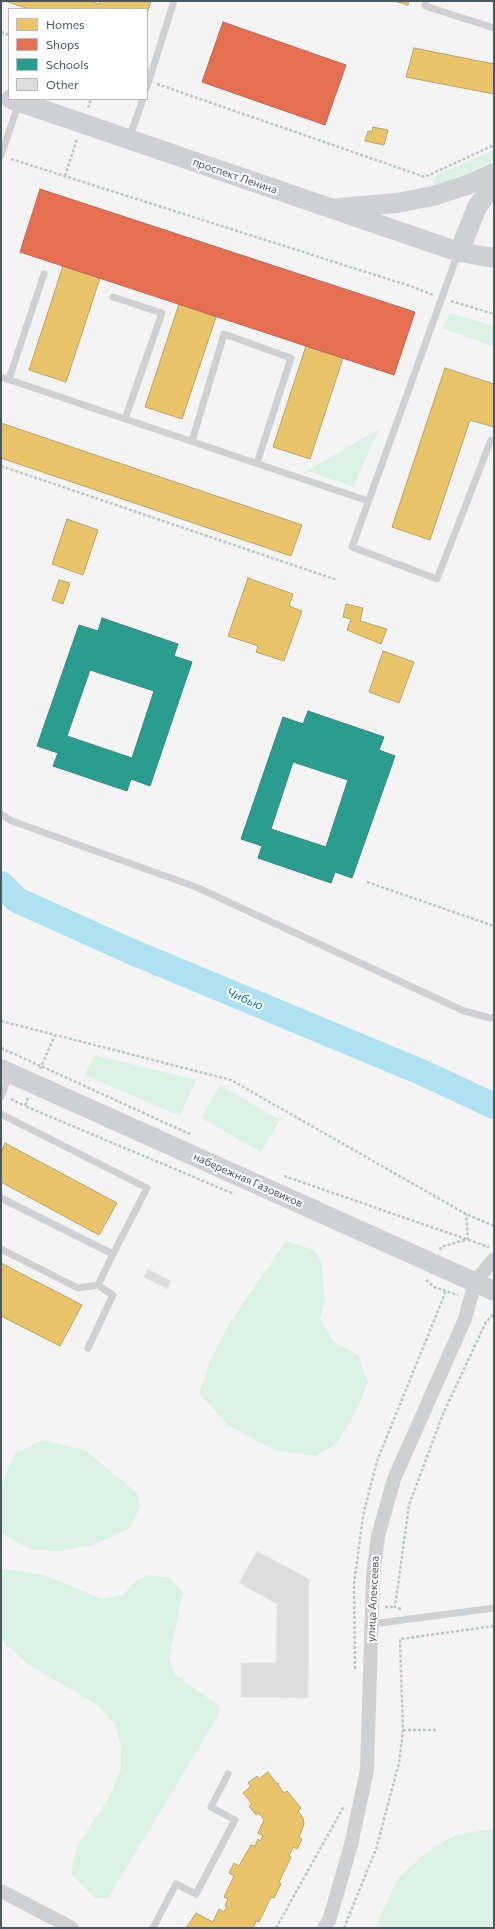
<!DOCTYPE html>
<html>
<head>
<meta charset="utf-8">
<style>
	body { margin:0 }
	#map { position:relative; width:495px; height:1929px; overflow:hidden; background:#f4f4f4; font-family:Commissioner,sans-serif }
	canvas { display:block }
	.frame { position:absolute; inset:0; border:2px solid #4a5661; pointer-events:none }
	.legend { position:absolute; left:8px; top:8px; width:140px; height:92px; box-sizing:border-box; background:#fff; border:1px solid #b7bbc0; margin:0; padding:5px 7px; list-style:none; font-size:12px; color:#4a5661 }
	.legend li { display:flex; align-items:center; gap:8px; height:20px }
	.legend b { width:20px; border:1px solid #b7bbc0 }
</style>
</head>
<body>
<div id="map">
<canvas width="495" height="1929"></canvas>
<div class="frame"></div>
<ul class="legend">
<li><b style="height:11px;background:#e9c46a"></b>Homes</li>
<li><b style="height:11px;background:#e76f51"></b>Shops</li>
<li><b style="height:11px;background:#2a9d8f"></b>Schools</li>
<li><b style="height:11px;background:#ddddde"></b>Other</li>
</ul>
</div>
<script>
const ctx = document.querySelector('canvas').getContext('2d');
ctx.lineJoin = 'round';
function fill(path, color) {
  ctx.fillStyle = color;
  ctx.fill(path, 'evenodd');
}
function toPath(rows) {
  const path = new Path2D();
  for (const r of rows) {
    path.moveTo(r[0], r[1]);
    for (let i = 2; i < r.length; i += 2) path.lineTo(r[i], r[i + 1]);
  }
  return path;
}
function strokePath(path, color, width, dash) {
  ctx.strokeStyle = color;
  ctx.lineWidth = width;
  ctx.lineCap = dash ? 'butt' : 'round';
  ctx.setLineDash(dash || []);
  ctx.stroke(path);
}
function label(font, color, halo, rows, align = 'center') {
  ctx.font = font + ' Commissioner,sans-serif';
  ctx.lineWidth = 4;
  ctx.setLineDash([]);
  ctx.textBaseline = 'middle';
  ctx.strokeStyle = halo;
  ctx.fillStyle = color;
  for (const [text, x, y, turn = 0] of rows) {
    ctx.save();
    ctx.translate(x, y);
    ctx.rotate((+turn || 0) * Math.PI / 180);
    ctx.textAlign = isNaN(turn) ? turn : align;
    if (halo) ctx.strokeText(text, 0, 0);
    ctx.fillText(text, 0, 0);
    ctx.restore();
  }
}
fill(toPath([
	[494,150,494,160,488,163,465,174,435,185,433,181,437,175],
	[450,313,494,326,494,347,442,328],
	[379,429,353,487,307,471],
	[94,1055,196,1080,180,1116,85,1075],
	[220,1085,280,1120,261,1152,201,1118],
	[286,1241,314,1250,321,1261,325,1300,320,1319,334,1342,358,1355,368,1382,357,1409,337,1443,316,1456,274,1450,228,1425,199,1393,212,1357,229,1324],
	[42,1440,85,1450,138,1494,140,1507,130,1528,93,1545,59,1551,31,1550,1,1533,1,1485,15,1454],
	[5,1569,44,1575,102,1599,123,1595,136,1581,148,1575,170,1578,183,1592,169,1659,175,1674,219,1706,219,1714,108,1898,95,1898,71,1874,77,1846,110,1796,121,1769,121,1747,115,1724,96,1704,28,1664,1,1640,1,1570],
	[492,1829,494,1829,494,1928,375,1928,398,1878,427,1852,456,1835]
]), '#d9f2e3');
const homes = toPath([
	[5,1,90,1,99,4,100,1,151,1,147,14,147,9,29,9,5,1],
	[394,1,409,1,408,5,394,1],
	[414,48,494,64,494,94,406,77,414,48],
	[373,127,388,130,384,145,365,141,368,131,372,132,373,127],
	[63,266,100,278,66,382,29,370,63,266],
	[179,304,216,317,182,419,145,407,179,304],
	[306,346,343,358,310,459,273,447,306,346],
	[445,368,494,384,494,427,470,420,430,540,392,527,445,368],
	[1,423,302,525,291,556,1,458,1,423],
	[67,519,98,530,83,575,52,564,67,519],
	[248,578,293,594,289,606,302,611,284,661,256,652,258,646,228,636,248,578],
	[59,580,70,583,63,604,52,600,59,580],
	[346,604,363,608,360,621,387,629,381,644,347,630,351,619,343,617,346,604],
	[383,651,414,662,399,703,369,692,383,651],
	[5,1143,117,1203,99,1235,1,1182,1,1153,5,1143],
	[1,1263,82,1305,60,1346,1,1316,1,1263],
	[268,1772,277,1784,279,1783,278,1785,284,1793,287,1791,301,1808,298,1811,303,1818,304,1824,299,1837,302,1839,297,1849,293,1847,289,1856,291,1857,279,1882,281,1884,274,1898,271,1897,259,1922,256,1921,253,1928,186,1928,196,1913,213,1922,219,1909,224,1912,227,1907,225,1906,228,1899,224,1897,234,1876,229,1873,234,1863,239,1866,251,1845,255,1846,258,1839,260,1841,263,1836,258,1833,264,1820,259,1813,256,1815,249,1806,252,1804,243,1793,251,1786,248,1783,257,1776,259,1779,268,1772]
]);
fill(homes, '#e9c46a');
strokePath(homes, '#b9a367', 1);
const shops = toPath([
	[223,22,346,65,325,125,202,82,223,22],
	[40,189,415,312,394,375,20,252,40,189]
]);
fill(shops, '#e76f51');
strokePath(shops, '#b86856', 1);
const schools = toPath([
	[102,618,178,644,174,656,192,662,150,786,131,779,127,791,53,766,58,753,37,746,79,625,98,631,102,618],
	[90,670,154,691,132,758,67,736,90,670],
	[308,711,384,737,379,750,395,756,352,878,335,872,331,883,258,858,262,846,241,839,283,717,303,724,308,711],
	[293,762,348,780,326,847,271,829,293,762]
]);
fill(schools, '#2a9d8f');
strokePath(schools, '#348881', 1);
strokePath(toPath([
	[1,884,17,900,130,951,421,1072,494,1106]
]), '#aee2f0', 26);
const building = toPath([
	[148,1269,171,1281,167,1289,144,1277,148,1269],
	[257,1551,309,1579,308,1698,241,1697,241,1663,276,1663,277,1604,239,1583,257,1551]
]);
fill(building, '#ddddde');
strokePath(building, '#e5e6e7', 1);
strokePath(toPath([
	[1,32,9,35],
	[157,84,425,177,494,145],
	[88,108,91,99],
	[11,159,413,287,433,295],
	[65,176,77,139],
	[451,301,494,314],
	[1,466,337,580],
	[367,882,494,926],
	[1,1021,231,1080,466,1214,494,1226],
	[1,1048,192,1135],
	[40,1069,55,1035],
	[28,1098,25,1106,234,1194],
	[11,1099,25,1106],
	[284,1176,489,1247],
	[440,1250,441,1247,468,1239,466,1214],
	[426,1280,434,1287,458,1295],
	[385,1607,395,1607],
	[401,1609,395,1607,409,1505,443,1414,486,1322,494,1314],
	[355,1669,354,1584,363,1516,377,1461,446,1291],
	[403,1730,436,1730],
	[276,1928,344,1806],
	[344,1928,376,1849,399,1763,403,1730,400,1639,494,1626]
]), '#bcc7c4', 2.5, [3, 2]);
strokePath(toPath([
	[426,1,425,6,494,28],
	[147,87,174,1],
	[129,139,143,99],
	[1,156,19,102],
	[458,253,352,547,437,579,491,440,494,441],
	[113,297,162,313,125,419],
	[1,377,368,501],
	[9,379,44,274],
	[192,441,224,334,291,358,257,463],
	[1,814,12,821,196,887,464,1011,490,1018,494,1017],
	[1,1097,9,1075],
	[1,1114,147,1188,113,1254,1,1198],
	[1,1249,78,1288,98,1285],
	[88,1348,113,1295,98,1285,113,1254],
	[372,1624,494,1608],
	[153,1928,176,1884,196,1894,235,1820,211,1807,228,1774]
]), '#ced0d2', 7);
strokePath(toPath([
	[1,1891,72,1928],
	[324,1928,329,1921,351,1845,367,1770,373,1576,378,1536,394,1479,465,1319,475,1282,494,1259]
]), '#ced0d2', 14);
strokePath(toPath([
	[11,99,459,252,494,258],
	[339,208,397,203,433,196,467,185,494,173],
	[459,252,477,207,494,183],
	[1,1069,494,1291]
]), '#ced0d4', 20);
label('11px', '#4a5661', '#fff', [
	["проспект Ленина",235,176,19],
	["набережная Газовиков",248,1180,24],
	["улица Алексеева",373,1599,-87]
]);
label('italic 12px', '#0c7c9b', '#fff', [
	["Чибью",245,999,23]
]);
</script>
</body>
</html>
